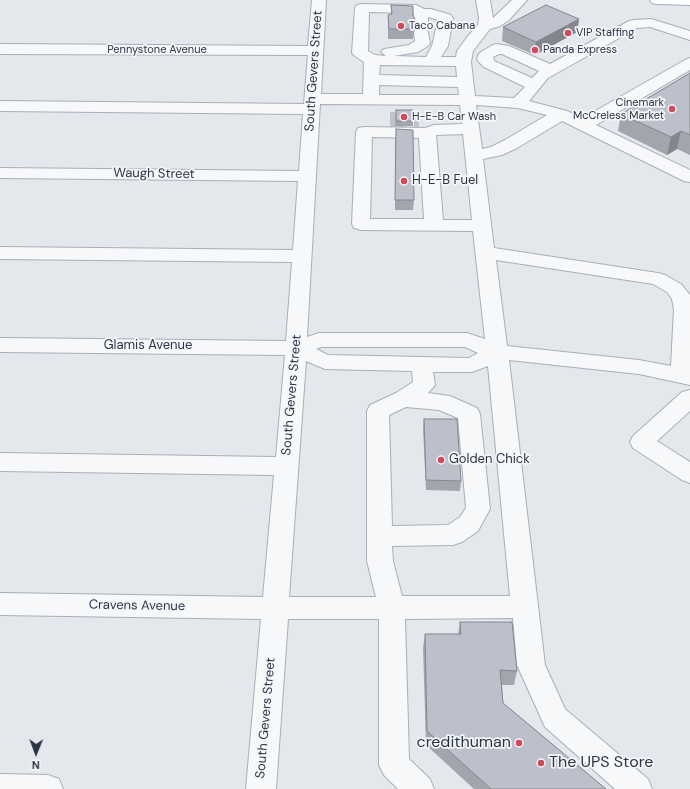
<!DOCTYPE html>
<html>
<head>
<meta charset="utf-8">
<style>
	body { margin:0 }
	#map { position:relative; width:690px; height:789px; overflow:hidden; background:#e4e7ec; font-family:"DM Sans",sans-serif }
	canvas { display:block }
	.north { position:absolute; left:16px; top:733px; width:40px; height:40px; -webkit-text-stroke:3px #f4f6f9; paint-order:stroke; rotate:181deg; font-size:11px; font-weight:700; line-height:16px; text-align:center; color:#2b3445 }
	.north::after { content:''; display:block; margin:auto; width:14px; height:18px; background:#2b3445; clip-path:polygon(50% 0,100% 100%,50% 72%,0 100%) }
</style>
</head>
<body>
<div id="map">
<canvas width="690" height="789"></canvas>
<div class="north">N</div>
</div>
<script>
const ctx = document.querySelector('canvas').getContext('2d');
ctx.lineJoin = 'round';
function toPath(rows) {
  const path = new Path2D();
  for (const r of rows) {
    path.moveTo(r[0], r[1]);
    for (let i = 2; i < r.length; i += 2) path.lineTo(r[i], r[i + 1]);
  }
  return path;
}
function strokePath(path, color, width, dash) {
  ctx.strokeStyle = color;
  ctx.lineWidth = width;
  ctx.lineCap = dash ? 'butt' : 'round';
  ctx.setLineDash(dash || []);
  ctx.stroke(path);
}
function fill(path, color) {
  ctx.fillStyle = color;
  ctx.fill(path, 'evenodd');
}
function label(font, color, halo, rows, align = 'center') {
  ctx.font = font + ' "DM Sans",sans-serif';
  ctx.lineWidth = 3.5;
  ctx.setLineDash([]);
  ctx.textBaseline = 'middle';
  ctx.strokeStyle = halo;
  ctx.fillStyle = color;
  for (const [text, x, y, turn = 0] of rows) {
    ctx.save();
    ctx.translate(x, y);
    ctx.rotate((+turn || 0) * Math.PI / 180);
    ctx.textAlign = isNaN(turn) ? turn : align;
    if (halo) ctx.strokeText(text, 0, 0);
    ctx.fillText(text, 0, 0);
    ctx.restore();
  }
}
strokePath(toPath([
	[390,120,419,120]
]), '#bfc3cb', 16, [16, 8]);
const minor = toPath([
	[312,0,326,0,321,94,363,94,364,62,355,56,352,53,355,8,357,5,362,4,416,5,424,9,431,9,451,15,453,18,448,46,441,57,456,57,457,51,468,36,478,25,479,18,476,0,490,0,493,18,512,0,527,0,509,20,500,26,490,29,473,51,471,62,475,96,514,98,525,87,484,67,477,60,478,55,481,52,491,46,496,44,509,46,550,64,629,21,634,20,651,19,690,31,690,40,650,27,637,28,548,78,529,101,567,111,583,118,685,60,690,58,690,70,596,125,690,170,690,182,684,181,562,121,517,148,502,155,483,159,494,248,658,273,665,275,681,284,690,295,690,385,639,374,509,360,545,665,565,709,648,779,652,789,615,789,545,727,517,665,513,618,405,619,409,759,430,779,434,789,398,789,384,775,379,765,379,619,288,619,276,789,246,789,261,619,0,615,0,593,263,597,274,475,0,471,0,453,276,457,285,355,0,352,0,338,286,341,292,262,0,259,0,247,293,250,298,181,0,178,0,168,299,171,303,114,0,111,0,101,304,104,308,55,0,54,0,44,308,46,312,0],
	[369,12,412,13,414,14,414,25,417,28,414,32,415,41,409,45,384,49,381,52,386,56,375,55,368,51,369,12],
	[428,17,438,20,432,46,426,57,394,56,418,52,428,46,430,43,428,32,425,28,428,25,428,17],
	[499,54,502,54,539,71,532,78,494,61,493,57,499,54],
	[380,65,456,66,457,77,379,75,380,65],
	[379,85,458,87,459,95,379,95,379,85],
	[320,104,460,105,462,124,434,125,425,128,364,127,358,128,356,132,352,224,354,228,361,230,473,231,485,339,467,333,319,333,307,337,320,104],
	[476,105,518,108,547,115,505,140,491,147,482,149,476,105],
	[463,134,472,220,443,220,436,135,463,134],
	[372,137,419,138,424,219,370,219,372,137],
	[496,260,653,284,667,292,672,299,674,309,671,366,639,360,507,346,496,260],
	[321,347,465,347,478,353,469,358,328,355,316,349,321,347],
	[306,361,325,369,412,371,413,382,396,393,370,405,367,411,367,561,376,597,289,597,306,361],
	[488,366,510,596,402,596,393,561,392,546,453,545,462,542,478,531,490,509,480,414,477,408,450,396,428,393,435,385,433,372,472,372,488,366],
	[406,407,439,410,458,418,466,508,460,517,448,525,392,526,389,415,406,407],
	[690,390,690,411,657,441,690,462,690,483,682,480,633,448,630,442,633,436,682,392,690,390],
	[0,774,48,775,59,779,63,789,0,789,0,774]
]);
const major = toPath([
	[650,0,690,0,690,5,657,4,652,3,650,0]
]);
strokePath(minor, '#a9aeb7', 2);
strokePath(major, '#a3abb8', 2);
fill(minor, '#f7f8fa');
fill(major, '#fff');
fill(toPath([
	[391,5,413,16,415,28,414,30,413,39,388,39,388,15,391,14],
	[579,19,577,32,535,55,502,41,503,27],
	[690,73,690,155,677,149,667,155,618,131,621,114],
	[396,110,413,110,413,126,395,126],
	[395,139,414,200,413,210,395,210],
	[424,419,461,481,460,491,426,490,423,429],
	[460,622,517,671,514,685,502,685,503,703,606,789,474,789,426,745,423,648,425,634,458,634]
]), '#a1a5ae');
fill(toPath([
	[415,18,415,28,414,30,413,23],
	[579,19,577,32,535,55,536,42],
	[681,131,677,149,667,155,671,137]
]), '#83868d');
const building = toPath([
	[391,5,413,6,413,16,415,18,413,23,414,29,389,29,388,15,392,14,391,5],
	[546,5,579,19,536,42,503,27,546,5],
	[690,73,690,135,681,131,671,137,621,114,690,73],
	[396,110,413,110,413,121,396,121,396,110],
	[396,129,413,130,414,200,395,200,396,129],
	[424,419,457,419,461,481,426,480,424,419],
	[460,622,512,622,517,671,500,670,503,703,606,789,491,789,427,731,425,634,461,634,460,622]
]);
fill(building, '#bbc0ca');
strokePath(building, '#83868d', 1);
for (const [x, y, r, color] of [
	[401,26,4,"#d1495b"],
	[568,33,4,"#d1495b"],
	[535,50,4,"#d1495b"],
	[672,109,4,"#d1495b"],
	[404,117,4,"#d1495b"],
	[404,181,4,"#d1495b"],
	[441,460,4,"#d1495b"],
	[519,743,4,"#d1495b"],
	[541,763,4,"#d1495b"]
]) {
  const dot = new Path2D();
  dot.arc(x, y, r, 0, 2 * Math.PI);
  ctx.fillStyle = color;
  ctx.fill(dot);
  strokePath(dot, '#f4f6f9', 1.5);
}
label('11px', '#2b3445', '#f4f6f9', [
	["Taco Cabana",409,26],
	["VIP Staffing",576,33],
	["Panda Express",543,50],
	["Cinemark",664,103,"right"],
	["McCreless Market",664,116,"right"],
	["H-E-B Car Wash",412,117]
], 'left');
label('11px', '#2b3445', '#f4f6f9', [
	["Pennystone Avenue",157,50]
]);
label('13px', '#2b3445', '#f4f6f9', [
	["South Gevers Street",314,71,-86],
	["Waugh Street",154,174,1],
	["Glamis Avenue",148,346],
	["South Gevers Street",292,395,-85],
	["Cravens Avenue",137,606,1],
	["South Gevers Street",266,718,-85]
]);
label('13px', '#2b3445', '#f4f6f9', [
	["H-E-B Fuel",412,181],
	["Golden Chick",449,460]
], 'left');
label('16px', '#2b3445', '#f4f6f9', [
	["credithuman",511,743],
	["The UPS Store",549,763,"left"]
], 'right');
</script>
</body>
</html>
